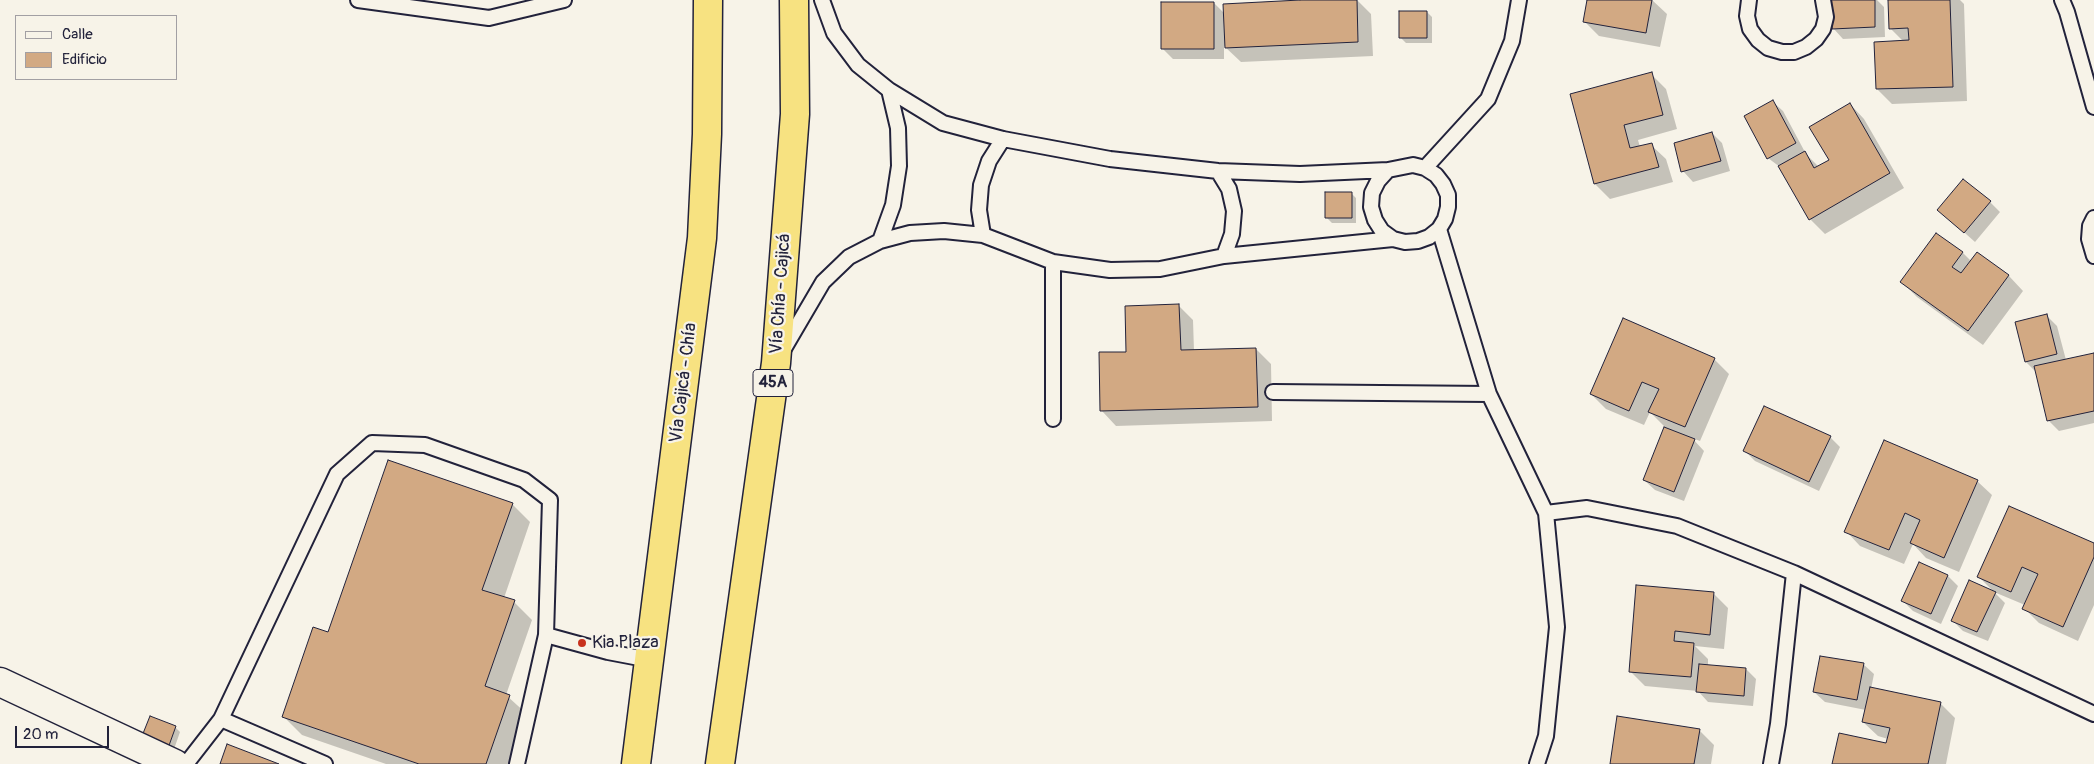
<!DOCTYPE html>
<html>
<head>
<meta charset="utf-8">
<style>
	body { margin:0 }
	#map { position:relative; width:2094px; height:764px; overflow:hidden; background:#f7f3e8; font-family:Pangolin,sans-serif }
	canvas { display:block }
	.legend { position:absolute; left:15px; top:15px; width:162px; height:65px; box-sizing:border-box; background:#f7f3e8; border:1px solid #a29fa3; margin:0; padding:6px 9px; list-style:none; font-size:15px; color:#22223b }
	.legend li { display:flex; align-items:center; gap:10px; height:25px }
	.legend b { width:25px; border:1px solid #a29fa3 }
	.scale { position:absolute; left:15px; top:726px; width:94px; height:22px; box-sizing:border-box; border:2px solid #22223b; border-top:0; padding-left:6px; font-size:15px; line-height:18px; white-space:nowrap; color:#22223b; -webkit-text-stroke:4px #f7f3e8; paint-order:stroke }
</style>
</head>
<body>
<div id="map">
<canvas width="2094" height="764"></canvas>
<ul class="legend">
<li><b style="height:6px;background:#f7f3e8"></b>Calle</li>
<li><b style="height:14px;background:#d2a983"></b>Edificio</li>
</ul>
<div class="scale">20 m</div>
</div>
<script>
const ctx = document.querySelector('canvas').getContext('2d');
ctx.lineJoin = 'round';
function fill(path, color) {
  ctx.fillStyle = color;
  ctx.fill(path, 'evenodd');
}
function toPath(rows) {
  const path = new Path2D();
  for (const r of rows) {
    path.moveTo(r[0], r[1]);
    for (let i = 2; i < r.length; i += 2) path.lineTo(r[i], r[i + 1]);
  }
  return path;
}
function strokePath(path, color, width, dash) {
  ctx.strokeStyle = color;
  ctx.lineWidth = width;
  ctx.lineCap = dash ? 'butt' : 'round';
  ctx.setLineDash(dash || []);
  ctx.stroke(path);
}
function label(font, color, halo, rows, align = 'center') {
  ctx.font = font + ' Pangolin,sans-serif';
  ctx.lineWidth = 4.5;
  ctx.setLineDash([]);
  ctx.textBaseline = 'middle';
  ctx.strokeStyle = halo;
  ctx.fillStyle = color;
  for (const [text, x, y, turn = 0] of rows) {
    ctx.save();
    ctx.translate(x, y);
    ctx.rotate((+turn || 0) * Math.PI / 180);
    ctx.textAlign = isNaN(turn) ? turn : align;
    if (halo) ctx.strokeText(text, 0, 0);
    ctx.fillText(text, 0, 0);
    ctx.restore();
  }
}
fill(toPath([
	[1327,0,1357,0,1371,14,1373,56,1241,62,1224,46,1224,59,1173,59,1163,49,1214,3,1224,13],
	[1588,0,1652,0,1667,14,1660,47,1599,36,1584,21],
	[1832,0,1877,0,1884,7,1885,37,1843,39,1833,28],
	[1889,0,1960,0,1964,4,1967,101,1892,104,1877,89,1904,42,1890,28],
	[1427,12,1432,17,1432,43,1406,43,1401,38],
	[1651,74,1666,89,1677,129,1638,140,1640,147,1651,145,1666,159,1673,182,1610,199,1595,184,1571,94],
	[1772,101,1783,111,1806,154,1819,167,1830,160,1850,104,1864,119,1904,188,1825,234,1810,219,1780,167,1768,158],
	[1712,133,1722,143,1730,171,1693,182,1683,171],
	[1351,193,1356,198,1356,223,1332,223,1327,218],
	[1990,202,2000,212,1975,242,1939,210],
	[1963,253,1971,261,1977,253,2009,276,2023,291,1983,345,1917,297,1902,282],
	[1179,306,1193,320,1194,351,1256,349,1271,364,1272,421,1116,426,1102,411,1127,353],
	[2047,316,2057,326,2066,360,2094,354,2094,423,2059,431,2048,420,2036,372,2026,362],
	[1714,359,1729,374,1700,441,1692,438,1704,451,1684,501,1655,490,1644,480,1665,427,1650,412,1644,425,1606,409,1591,394],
	[1830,437,1840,447,1819,491,1755,461,1745,451],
	[1977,481,1992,495,1959,572,1926,558,1913,544,1904,564,1860,546,1846,531],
	[512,504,530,522,504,598,514,602,532,620,506,695,528,715,510,764,386,764,302,735,283,716,329,634],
	[2094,544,2094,605,2078,641,2039,623,2024,608,2025,605,1994,592,2005,603,1988,641,1963,631,1952,620,1994,592,1979,577],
	[1919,564,1948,576,1958,586,1941,624,1913,611,1903,601],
	[1713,593,1728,608,1724,649,1695,646,1708,659,1708,666,1746,669,1756,679,1753,706,1708,702,1698,691,1645,686,1630,671],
	[1863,664,1874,674,1871,689,1940,703,1955,718,1946,764,1834,764,1887,745,1888,739,1878,736,1863,722,1866,710,1825,702,1814,692],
	[175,727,180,732,172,755,147,746],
	[1699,730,1714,745,1711,764,1611,764]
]), '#0003');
const building = toPath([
	[1300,0,1357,0,1358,42,1225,48,1223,4,1300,0],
	[1587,0,1652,0,1646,33,1583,22,1587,0],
	[1831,0,1875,0,1875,27,1832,29,1831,0],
	[1888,0,1950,0,1953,87,1876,89,1874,42,1909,40,1908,28,1889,29,1888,0],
	[1161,2,1214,2,1214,49,1161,49,1161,2],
	[1399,11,1427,11,1427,38,1399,38,1399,11],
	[1652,72,1663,115,1624,125,1630,148,1652,143,1659,167,1594,184,1570,94,1652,72],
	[1773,100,1796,143,1767,159,1744,116,1773,100],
	[1850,103,1890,173,1809,220,1778,166,1805,151,1814,168,1829,160,1809,127,1850,103],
	[1712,132,1721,161,1681,172,1674,143,1712,132],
	[1963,179,1991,201,1964,233,1937,210,1963,179],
	[1325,192,1352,192,1352,218,1325,218,1325,192],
	[1936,233,1963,252,1952,267,1961,273,1977,252,2009,275,1968,331,1900,282,1936,233],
	[1179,304,1181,350,1256,348,1258,407,1100,411,1099,352,1126,352,1125,306,1179,304],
	[2047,314,2057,354,2025,362,2015,322,2047,314],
	[1623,318,1715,358,1685,427,1648,412,1659,389,1642,382,1629,411,1590,394,1623,318],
	[2094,353,2094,411,2047,421,2034,366,2094,353],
	[1764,406,1831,436,1809,482,1743,451,1764,406],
	[1664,427,1695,439,1674,492,1643,480,1664,427],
	[1884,440,1978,480,1944,558,1910,543,1920,520,1905,513,1889,550,1844,532,1884,440],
	[388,460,513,503,482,590,515,600,485,686,510,695,486,764,419,764,282,717,313,627,328,632,388,460],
	[2009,506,2094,543,2094,557,2063,627,2022,609,2038,574,2022,567,2011,592,1977,577,2009,506],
	[1919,562,1948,575,1931,614,1901,601,1919,562],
	[1969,580,1996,592,1977,632,1951,621,1969,580],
	[1636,585,1714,592,1710,635,1675,631,1674,641,1694,643,1691,677,1629,672,1636,585],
	[1820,656,1864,663,1857,700,1813,692,1820,656],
	[1699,664,1746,668,1744,696,1696,692,1699,664],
	[1870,687,1941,702,1928,764,1832,764,1839,733,1886,743,1890,728,1862,722,1870,687],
	[150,716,176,726,167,751,140,741,150,716],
	[1617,716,1700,729,1694,764,1610,764,1617,716],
	[227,744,279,764,220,764,227,744]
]);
fill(building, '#d2a983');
strokePath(building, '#22223b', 1);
const lane = toPath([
	[358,0,489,18,564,0],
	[822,0,834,33,858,65,889,90,943,123,1003,139,1110,159,1218,171,1300,174,1388,170,1413,165,1425,168,1436,175,1443,184,1448,195,1448,207,1445,219,1439,229,1429,237,1418,241,1405,242,1393,239,1382,231,1375,220,1371,207,1372,193,1378,181,1388,170],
	[1749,0,1747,16,1750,29,1758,40,1768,48,1782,52,1794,52,1806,47,1816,39,1823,29,1826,17,1823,0],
	[2062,0,2067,12,2094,107],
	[1425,168,1488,99,1512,41,1519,0],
	[1218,171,1229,189,1234,211,1232,234,1224,256],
	[2094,218,2090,226,2089,239,2094,256],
	[1439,229,1489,394,1546,513,1557,627,1546,736,1537,764],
	[983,235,979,210,981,185,989,161,1003,139],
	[880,241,893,205,899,166,898,128,889,90],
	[1053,262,1053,419],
	[782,352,823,282,849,257,880,241,910,233,944,231,983,235,1053,262,1110,270,1160,269,1224,256,1393,239],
	[1273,392,1489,394],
	[1546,513,1587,508,1677,526,1794,573,2094,714],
	[221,719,325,764],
	[186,764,221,719,337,474,372,443,425,445,524,480,550,500,546,635,608,652,650,660],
	[517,764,546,635],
	[1771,764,1778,724,1794,573]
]);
const street = toPath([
	[0,682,175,764]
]);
const highway = toPath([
	[636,764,702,238,707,134,708,0],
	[720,764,776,363,795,114,794,0]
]);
strokePath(lane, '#22223b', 18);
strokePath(street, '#22223b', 31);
strokePath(highway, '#22223b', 31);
strokePath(lane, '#f7f3e8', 14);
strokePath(street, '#f7f3e8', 28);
strokePath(highway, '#f7e281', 28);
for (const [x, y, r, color] of [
	[582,643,5,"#c8321e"]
]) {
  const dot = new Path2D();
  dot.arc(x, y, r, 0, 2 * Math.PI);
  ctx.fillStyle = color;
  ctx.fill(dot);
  strokePath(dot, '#f7f3e8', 2);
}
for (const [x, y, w] of [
	[773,383,40]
]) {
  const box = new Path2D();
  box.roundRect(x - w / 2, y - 13.5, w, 27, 4);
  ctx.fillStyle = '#f7f3e8';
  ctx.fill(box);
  strokePath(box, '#22223b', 1);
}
label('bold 16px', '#22223b', null, [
	["45A",773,383]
]);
label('18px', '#22223b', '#f7f3e8', [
	["Vía Chía - Cajicá",781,294,-86],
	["Vía Cajicá - Chía",684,383,-83]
]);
label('18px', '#22223b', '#f7f3e8', [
	["Kia Plaza",592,643]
], 'left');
</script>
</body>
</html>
